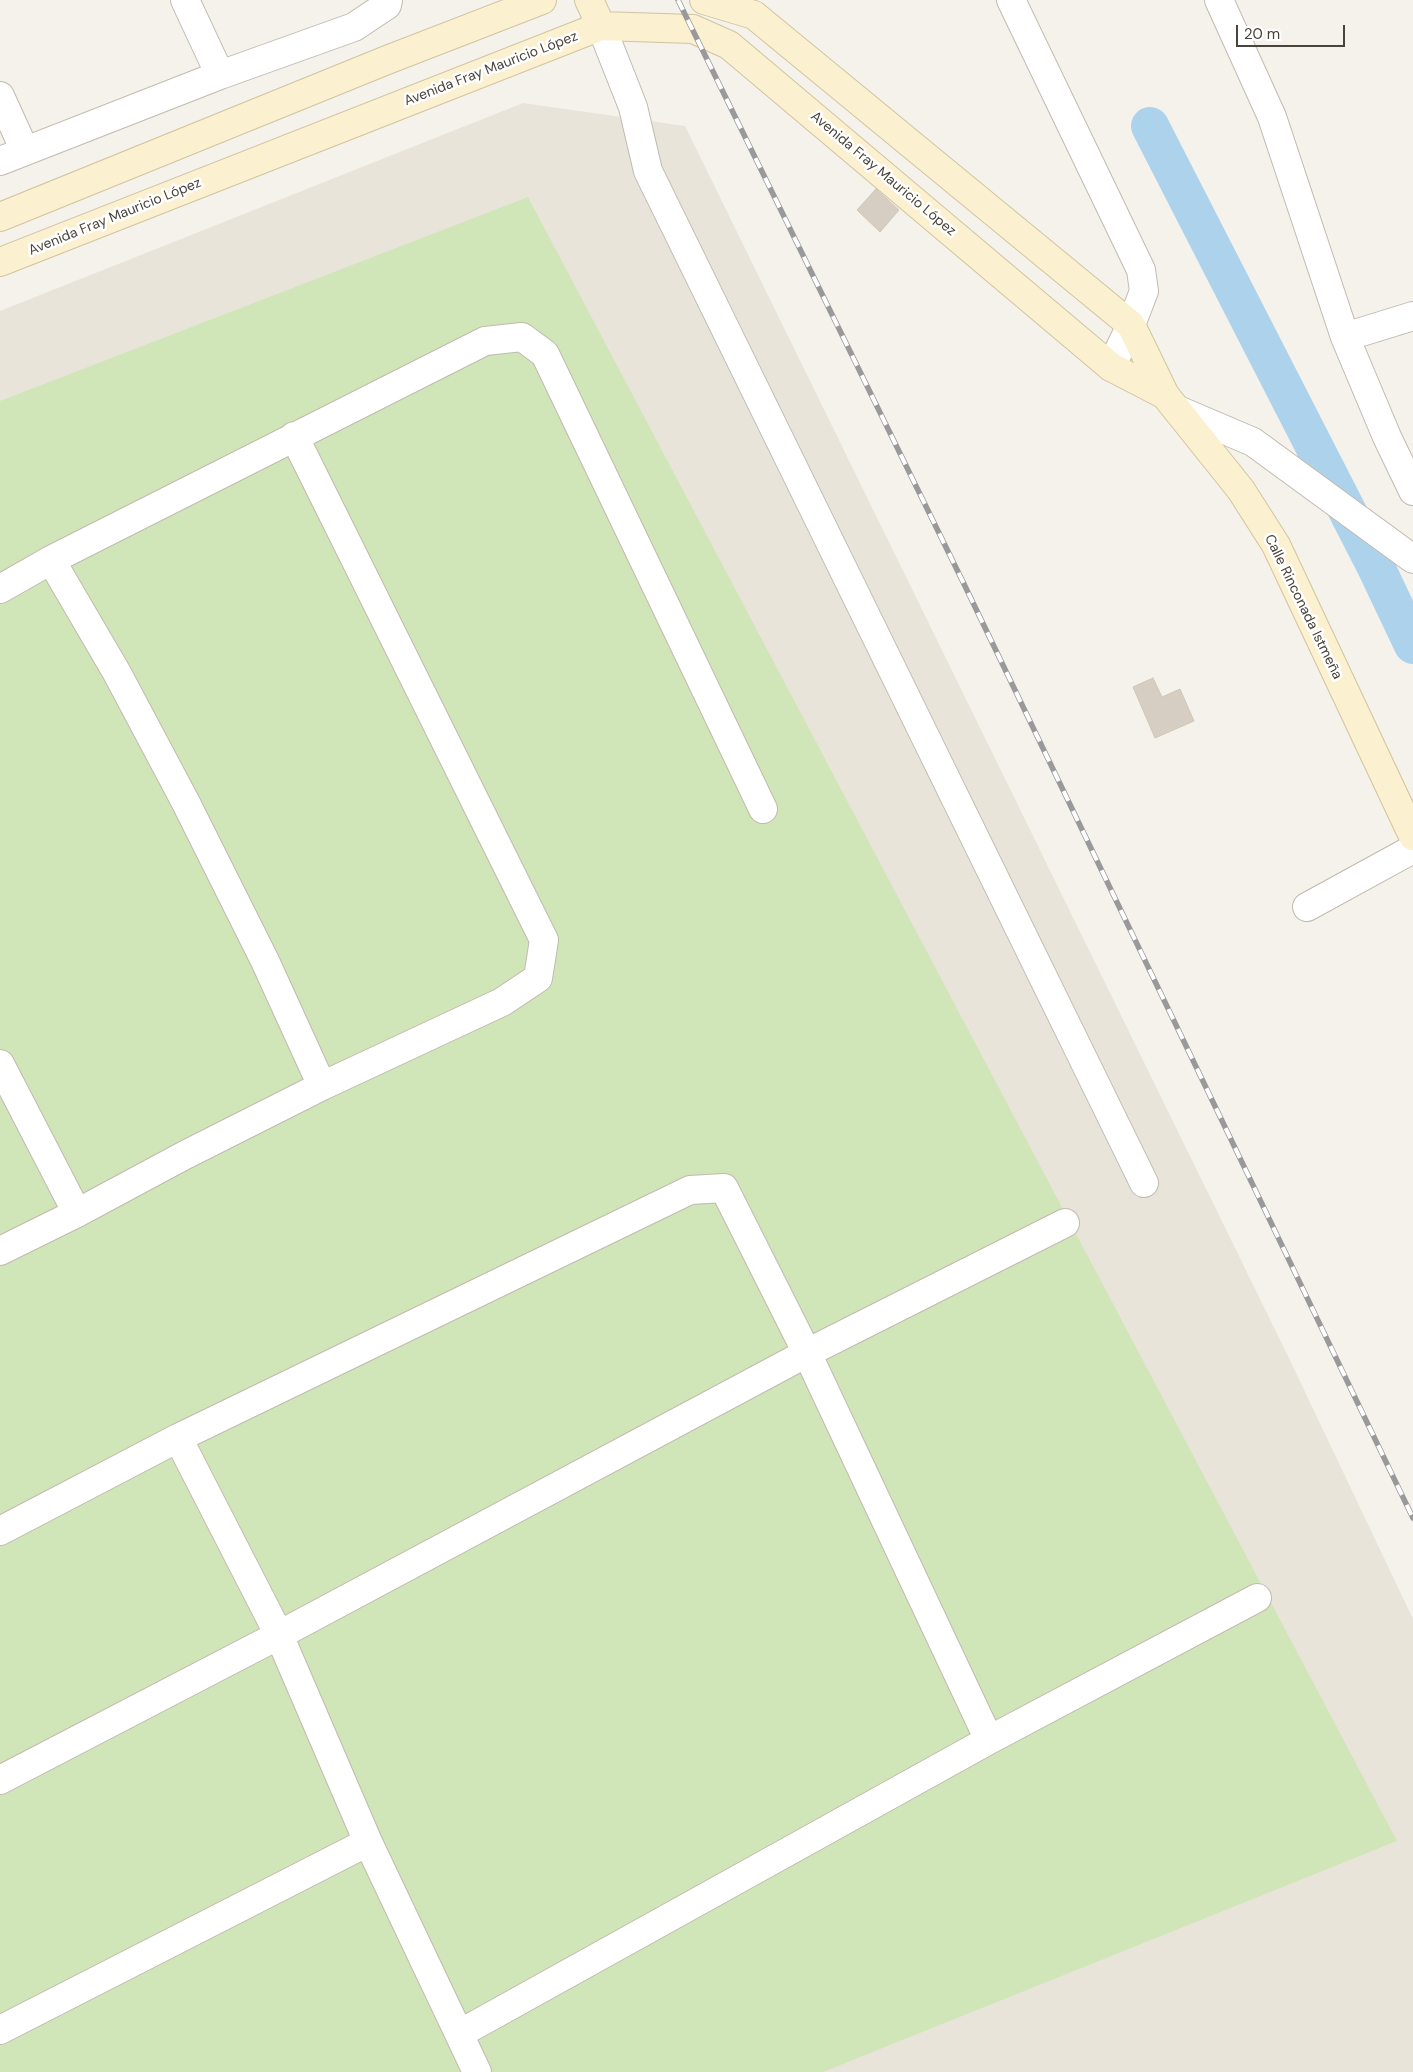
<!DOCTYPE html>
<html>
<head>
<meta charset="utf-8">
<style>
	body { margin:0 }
	#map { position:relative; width:1413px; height:2072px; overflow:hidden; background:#f5f2ec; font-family:"DM Sans",sans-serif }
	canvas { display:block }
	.scale { position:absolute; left:1236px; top:25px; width:109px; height:22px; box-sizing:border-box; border:2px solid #49433a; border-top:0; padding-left:6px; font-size:15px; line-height:18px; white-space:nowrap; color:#49433a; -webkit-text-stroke:4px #fff; paint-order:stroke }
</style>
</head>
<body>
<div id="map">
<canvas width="1413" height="2072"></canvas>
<div class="scale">20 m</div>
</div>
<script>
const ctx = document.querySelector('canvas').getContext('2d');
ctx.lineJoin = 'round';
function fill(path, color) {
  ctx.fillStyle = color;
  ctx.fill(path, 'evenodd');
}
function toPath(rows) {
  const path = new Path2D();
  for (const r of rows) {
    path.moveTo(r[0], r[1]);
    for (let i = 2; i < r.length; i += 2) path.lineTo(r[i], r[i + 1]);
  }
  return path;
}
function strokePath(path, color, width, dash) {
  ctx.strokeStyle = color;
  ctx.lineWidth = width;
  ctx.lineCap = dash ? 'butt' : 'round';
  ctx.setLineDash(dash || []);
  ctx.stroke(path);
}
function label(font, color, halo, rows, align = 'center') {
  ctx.font = font + ' "DM Sans",sans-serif';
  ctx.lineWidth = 5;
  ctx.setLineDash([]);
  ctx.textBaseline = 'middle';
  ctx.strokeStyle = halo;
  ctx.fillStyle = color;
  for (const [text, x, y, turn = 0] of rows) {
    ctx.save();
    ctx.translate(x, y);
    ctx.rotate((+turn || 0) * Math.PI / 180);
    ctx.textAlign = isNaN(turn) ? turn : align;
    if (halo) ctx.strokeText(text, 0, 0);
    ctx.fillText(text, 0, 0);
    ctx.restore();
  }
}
fill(toPath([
	[523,103,685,126,1287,1354,1413,1619,1413,2072,0,2072,0,311]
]), '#e8e4da');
fill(toPath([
	[528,197,1397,1841,823,2072,0,2072,0,401]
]), '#d1e6b8');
strokePath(toPath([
	[1150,126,1376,567,1413,645]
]), '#add3ec', 38);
const building = toPath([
	[876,189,899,210,880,232,857,210,876,189],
	[1153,678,1162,697,1180,689,1194,721,1155,738,1133,687,1153,678]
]);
fill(building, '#d6cec2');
strokePath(building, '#d0c6b5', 1);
const street = toPath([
	[185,0,220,75],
	[1011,0,1141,270,1144,291,1131,325,1111,367],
	[1219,0,1272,117,1345,337,1387,437,1413,491],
	[601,26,633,107,648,171,1144,1183],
	[0,96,25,151],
	[0,161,220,75,354,27,387,5,388,0],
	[1345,337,1413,316],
	[1178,410,1253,442,1413,559],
	[0,589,51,560],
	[1307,907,1413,849],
	[0,1064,77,1213],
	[322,1086,265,961,186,803,117,673,51,560,485,341,522,337,545,354,763,809],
	[0,1251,77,1213,185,1155,322,1086,502,1002,538,978,544,940,294,436],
	[178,1438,690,1190,724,1188,807,1353,989,1740],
	[0,1531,178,1438,279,1635,368,1842,0,2030],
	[0,1780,279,1635,807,1353,1065,1223],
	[368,1842,477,2072],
	[459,2034,989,1740,1257,1598]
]);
const secondary = toPath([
	[589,0,601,26],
	[704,0,754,15,1131,325,1165,395,1241,490,1276,545,1413,836],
	[0,217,387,60,542,0],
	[0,262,601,26,693,29,729,45,1111,367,1165,395]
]);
strokePath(street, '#c0baaf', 30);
strokePath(secondary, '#d1c49e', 30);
strokePath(street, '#fff', 28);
strokePath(secondary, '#fbf0cf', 28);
const rail = toPath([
	[678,0,964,584,1413,1518]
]);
strokePath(rail, '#999', 5.5);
strokePath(rail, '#fff', 4, [11]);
label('14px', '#49433a', '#fff', [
	["Avenida Fray Mauricio López",491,69,-21],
	["Avenida Fray Mauricio López",883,174,40],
	["Avenida Fray Mauricio López",115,217,-22],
	["Calle Rinconada Istmeña",1303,607,64]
]);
</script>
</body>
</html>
